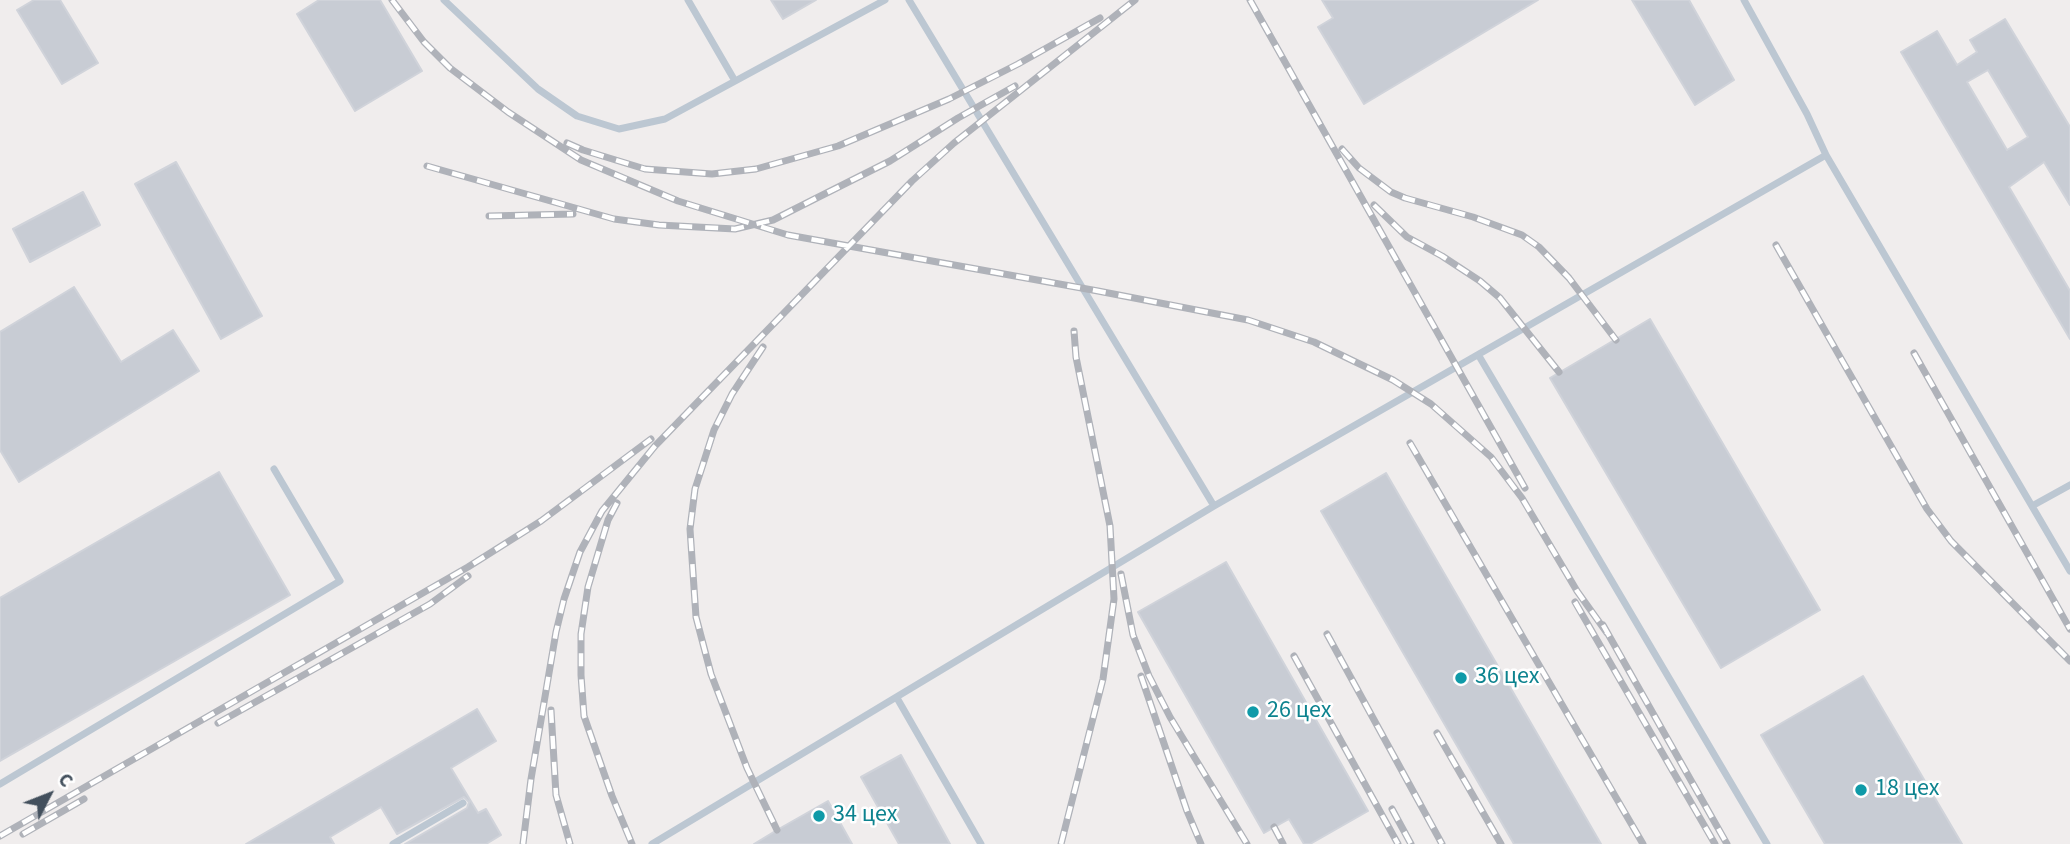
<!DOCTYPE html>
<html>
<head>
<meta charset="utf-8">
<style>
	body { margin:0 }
	#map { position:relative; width:2070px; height:844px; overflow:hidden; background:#f0eded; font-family:"Source Sans 3",sans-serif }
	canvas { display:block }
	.north { position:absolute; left:14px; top:760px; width:70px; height:70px; -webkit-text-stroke:5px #fff; paint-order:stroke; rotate:48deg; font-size:19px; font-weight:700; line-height:28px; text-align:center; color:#43505d }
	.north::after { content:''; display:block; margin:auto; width:24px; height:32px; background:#43505d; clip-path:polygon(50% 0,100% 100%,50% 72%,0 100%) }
</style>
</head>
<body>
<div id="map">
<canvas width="2070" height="844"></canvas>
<div class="north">С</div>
</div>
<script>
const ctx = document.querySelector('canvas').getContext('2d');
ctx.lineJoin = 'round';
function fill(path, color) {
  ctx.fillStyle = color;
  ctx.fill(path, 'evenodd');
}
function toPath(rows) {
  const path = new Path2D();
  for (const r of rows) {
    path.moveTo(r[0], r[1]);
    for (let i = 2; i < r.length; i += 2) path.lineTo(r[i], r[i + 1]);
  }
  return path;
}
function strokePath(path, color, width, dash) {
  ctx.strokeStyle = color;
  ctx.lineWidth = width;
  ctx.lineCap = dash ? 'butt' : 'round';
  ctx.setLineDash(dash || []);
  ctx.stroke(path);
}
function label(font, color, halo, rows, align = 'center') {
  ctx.font = font + ' "Source Sans 3",sans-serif';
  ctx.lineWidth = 5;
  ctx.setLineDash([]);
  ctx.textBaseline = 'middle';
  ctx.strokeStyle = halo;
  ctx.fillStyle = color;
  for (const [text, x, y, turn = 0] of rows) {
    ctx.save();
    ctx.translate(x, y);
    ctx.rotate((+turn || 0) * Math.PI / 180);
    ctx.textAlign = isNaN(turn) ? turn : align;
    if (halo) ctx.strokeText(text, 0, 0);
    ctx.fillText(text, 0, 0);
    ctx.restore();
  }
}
const building = toPath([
	[34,0,60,0,98,63,62,84,17,10,34,0],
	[319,0,380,0,422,71,355,111,297,14,319,0],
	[771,0,816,0,783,19,771,0],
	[1322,0,1538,0,1364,104,1318,27,1333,18,1322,0],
	[1632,0,1689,0,1734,80,1695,105,1632,0],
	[2005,19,2070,127,2070,205,2044,162,2009,187,2070,291,2070,339,1901,52,1937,31,1957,65,1977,52,1970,40,2005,19],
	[1988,70,2028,137,2007,150,1967,82,1988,70],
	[176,162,262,316,221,339,135,184,176,162],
	[83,192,100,225,30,262,13,229,83,192],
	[74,287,121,362,173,330,199,371,19,482,0,450,0,332,74,287],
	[1650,319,1820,610,1721,668,1550,378,1650,319],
	[219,472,290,595,0,761,0,598,219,472],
	[1386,473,1601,844,1514,844,1321,511,1386,473],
	[1226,562,1368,811,1310,844,1304,844,1289,819,1264,833,1138,612,1226,562],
	[1863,676,1962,844,1825,844,1761,735,1863,676],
	[477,709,496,741,451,768,478,813,486,809,501,835,486,844,405,844,467,808,469,802,464,797,397,834,381,807,330,837,334,844,246,844,477,709],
	[901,755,950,844,899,844,861,777,901,755],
	[828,801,852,844,754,844,777,830,828,801]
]);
fill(building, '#c8ccd4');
strokePath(building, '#d0d3da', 2);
strokePath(toPath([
	[444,0,538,89,577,116,619,129,665,119,885,0],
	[688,0,735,81],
	[909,0,1214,506],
	[1744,0,1807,114,1826,155],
	[1479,356,1767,844],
	[2032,506,2070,485],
	[897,698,981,844],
	[0,784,340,581,274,469],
	[393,844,463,803],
	[652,844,1214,506,1826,155,2070,571]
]), '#bcc7d2', 7);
const rail = toPath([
	[392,0,424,42,450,68,508,112,581,160,678,201,788,235,1098,291,1248,320,1314,342,1393,380,1431,404,1491,457,1522,498,1577,591,1607,633],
	[1250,0,1525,488],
	[567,143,583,150,645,169,712,174,756,169,838,146,949,99,1018,64,1100,18],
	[1342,149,1359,168,1391,192,1405,198,1473,217,1522,235,1539,247,1569,278,1616,340],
	[427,166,614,219,659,225,735,229,773,220,890,161,958,118,1015,86],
	[1374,205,1407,237,1442,256,1480,281,1500,298,1559,372],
	[489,216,573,214],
	[1776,245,1927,509,1951,541,2070,661],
	[763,347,732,394,714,430,695,489,690,529,696,617,711,674,747,768,777,830],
	[1914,353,2070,629],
	[1410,443,1643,844],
	[617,503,608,520,588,587,581,634,581,675,584,716,612,796,632,844],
	[1121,574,1133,635,1149,676,1170,717,1247,844],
	[1575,602,1715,844],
	[1603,625,1727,844],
	[1327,634,1442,844],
	[1294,656,1398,844],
	[1141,676,1187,811,1201,844],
	[551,710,556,795,570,844],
	[218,723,430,604,468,576],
	[1437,733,1501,844],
	[1392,809,1411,844],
	[1274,827,1283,844],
	[23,834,84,799],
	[0,836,468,567,541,521,651,439],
	[523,844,531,779,556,632,564,599,580,552,602,511,655,446,912,181,954,143,1135,0],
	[1061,844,1103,679,1114,599,1110,526,1076,357,1074,331]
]);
strokePath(rail, '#afb2b9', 7);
strokePath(rail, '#fff', 4.5, [13]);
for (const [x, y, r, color] of [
	[1461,678,7,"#0f9aa8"],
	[1253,712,7,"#0f9aa8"],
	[1861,790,7,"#0f9aa8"],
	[819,816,7,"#0f9aa8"]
]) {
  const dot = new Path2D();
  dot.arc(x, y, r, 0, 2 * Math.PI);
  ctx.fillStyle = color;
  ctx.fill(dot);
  strokePath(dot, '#fff', 2.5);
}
label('24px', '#0d838f', '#fff', [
	["36 цех",1475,678],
	["26 цех",1267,712],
	["18 цех",1875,790],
	["34 цех",833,816]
], 'left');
</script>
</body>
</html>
